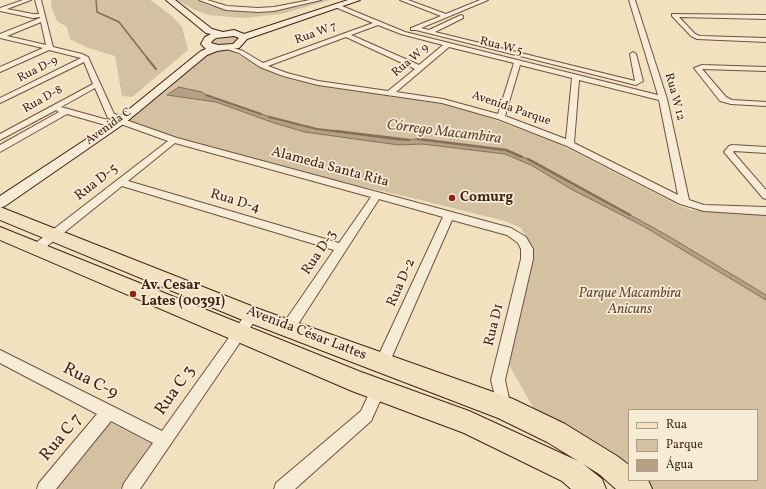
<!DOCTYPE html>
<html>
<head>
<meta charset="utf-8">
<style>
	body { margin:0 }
	#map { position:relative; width:766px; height:489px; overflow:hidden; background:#f1e1bf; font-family:Vollkorn,serif }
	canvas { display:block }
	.legend { position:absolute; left:628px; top:409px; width:130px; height:72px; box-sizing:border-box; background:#f6ecd5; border:1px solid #ae9b88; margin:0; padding:5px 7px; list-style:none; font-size:12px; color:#422215 }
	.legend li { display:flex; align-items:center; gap:8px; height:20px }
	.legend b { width:20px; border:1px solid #ae9b88 }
</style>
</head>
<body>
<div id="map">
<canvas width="766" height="489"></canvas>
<ul class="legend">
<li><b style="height:5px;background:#f1e1bf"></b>Rua</li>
<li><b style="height:11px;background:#d3c1a2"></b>Parque</li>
<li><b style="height:11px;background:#b6a085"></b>Água</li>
</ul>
</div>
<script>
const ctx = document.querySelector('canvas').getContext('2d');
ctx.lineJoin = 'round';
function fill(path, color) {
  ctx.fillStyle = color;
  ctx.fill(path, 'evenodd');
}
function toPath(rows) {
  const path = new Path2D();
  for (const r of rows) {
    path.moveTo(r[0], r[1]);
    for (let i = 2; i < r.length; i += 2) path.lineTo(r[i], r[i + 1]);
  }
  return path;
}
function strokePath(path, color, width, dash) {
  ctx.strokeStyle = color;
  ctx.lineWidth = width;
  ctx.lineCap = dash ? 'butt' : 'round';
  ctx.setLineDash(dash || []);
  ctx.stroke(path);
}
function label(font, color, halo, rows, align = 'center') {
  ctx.font = font + ' Vollkorn,serif';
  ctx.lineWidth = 3.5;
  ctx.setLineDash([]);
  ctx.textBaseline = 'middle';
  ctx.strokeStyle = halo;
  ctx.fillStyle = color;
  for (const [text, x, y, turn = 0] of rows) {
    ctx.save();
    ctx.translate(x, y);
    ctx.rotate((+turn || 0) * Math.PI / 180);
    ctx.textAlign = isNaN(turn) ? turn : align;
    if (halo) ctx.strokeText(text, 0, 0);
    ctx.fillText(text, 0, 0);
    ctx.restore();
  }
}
fill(toPath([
	[52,0,150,0,171,15,182,27,188,50,132,97,122,96,115,56,88,48,70,39,67,27,57,21,51,6],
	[177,0,197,0,210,6,228,10,273,10,302,6,321,0,330,0,281,14,244,18,208,15,195,10],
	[232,35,238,38,232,44,221,46,211,43,213,39],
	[212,51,231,51,282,77,315,85,392,94,452,104,557,143,680,206,691,210,766,214,766,489,651,489,639,480,757,480,757,410,629,410,629,472,609,457,533,407,508,363,520,298,532,247,521,228,505,221,404,196,346,183,178,138,124,120],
	[109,422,152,444,120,489,54,489]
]), '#d3c1a2');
const water = toPath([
	[179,87,202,92,206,95,264,115,317,129,399,140,420,139,506,150,535,162,670,237,766,295,766,300,643,226,571,189,531,165,505,154,422,144,399,145,305,132,274,123,216,102,167,95,179,87]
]);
fill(water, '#b6a085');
strokePath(water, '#886e58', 1);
strokePath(toPath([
	[96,0,97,12,119,22,148,59]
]), '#886e58', 1.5);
strokePath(toPath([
	[147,58,156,69],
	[206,95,261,114],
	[269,117,317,129,343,132]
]), '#886e58', 2);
strokePath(toPath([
	[335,131,409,140],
	[418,139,506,150,522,157],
	[528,159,630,215]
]), '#886e58', 2.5);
const street = toPath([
	[23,0,31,0,7,9,33,14,39,14,35,0,41,0,53,47,82,54,88,57,114,114,123,116,123,119,177,138,511,228,526,237,533,249,533,259,505,380,511,408,509,413,504,415,499,413,491,380,521,259,521,249,518,243,507,235,452,220,387,368,382,369,377,368,375,363,443,217,379,199,293,332,288,334,283,332,282,328,283,324,334,250,122,186,41,251,37,252,33,251,31,248,33,245,168,141,118,123,118,120,108,118,95,88,61,107,115,122,115,126,109,126,67,114,0,152,0,145,59,112,56,110,0,140,0,134,93,84,84,62,0,103,0,98,81,58,49,50,0,72,0,67,43,48,0,38,0,34,40,18,40,17,33,18,0,11,0,8,23,0],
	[41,22,46,45,7,36,41,22],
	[175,143,371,197,339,243,128,181,175,143],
	[199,0,207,0,227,6,258,8,274,7,310,0,321,0,274,11,258,12,226,10,199,0],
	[400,0,408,0,446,14,480,0,488,0,421,28,429,30,461,15,463,16,463,18,435,32,635,81,630,54,633,52,636,54,643,81,636,85,416,30,411,30,411,28,441,16,400,0],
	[629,0,635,0,667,99,689,200,704,205,766,207,766,215,704,211,680,204,567,146,498,119,442,103,318,85,283,76,260,67,239,53,224,48,227,46,243,51,263,63,373,23,335,7,335,5,337,4,405,32,658,95,629,0],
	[378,25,401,34,443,45,419,65,351,35,378,25],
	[346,37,415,69,388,91,318,81,287,73,268,66,346,37],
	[449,47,514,63,498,114,443,99,396,92,449,47],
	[520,65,572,78,566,139,505,116,520,65],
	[579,80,659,100,678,195,574,143,579,80],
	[672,14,766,15,766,19,679,17,695,34,700,36,766,38,766,42,697,39,691,36,672,16,672,14],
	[702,65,766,67,766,71,702,69,726,97,732,100,766,102,766,106,731,104,720,101,694,68,702,65],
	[732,145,766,147,766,153,734,151,733,152,766,190,766,199,763,198,724,152,729,146,732,145],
	[252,310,256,311,258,315,256,319,140,489,122,489,124,483,153,443,111,421,56,489,37,489,39,483,97,414,0,363,0,350,162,431,248,311,252,310],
	[378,383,383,385,385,390,371,421,295,489,274,489,276,483,361,411,373,385,378,383]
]);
const secondary = toPath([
	[166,0,175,0,212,29,223,32,234,30,244,34,348,0,360,0,247,39,239,48,217,51,207,55,125,123,5,206,0,208,0,196,117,119,201,51,206,49,201,44,205,37,211,34,206,33,166,0],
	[234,36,239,38,233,44,218,45,211,43,212,41,216,38,234,36]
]);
const primary = toPath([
	[0,207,259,309,513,399,565,424,617,456,629,465,629,480,648,480,652,489,616,489,599,474,583,464,602,479,606,489,571,489,562,481,464,433,352,391,0,240,0,227,361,372,469,411,578,461,547,442,498,418,245,321,0,220,0,207]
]);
strokePath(street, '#6e5240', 2);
strokePath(secondary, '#422215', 2);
strokePath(primary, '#422215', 2);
fill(street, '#f6ecd5');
fill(secondary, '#f6ecd5');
fill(primary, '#f1e1bf');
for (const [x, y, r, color] of [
	[452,198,4,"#8f2418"],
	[133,294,4,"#8f2418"]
]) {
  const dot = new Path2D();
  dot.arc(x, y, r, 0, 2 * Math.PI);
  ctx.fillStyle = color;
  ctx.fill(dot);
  strokePath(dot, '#f6ecd5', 1.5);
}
label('12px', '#422215', '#f6ecd5', [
	["Rua W 7",316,34,-20],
	["Rua W 5",501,47,14],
	["Rua W 9",411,61,-40],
	["Rua D-9",38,70,-27],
	["Rua W 12",674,97,75],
	["Rua D-8",43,100,-29],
	["Avenida Parque",511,109,19],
	["Avenida C",109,127,-36]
]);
label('14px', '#422215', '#f6ecd5', [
	["Alameda Santa Rita",330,168,15],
	["Rua D-5",97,183,-38],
	["Rua D-4",235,202,17],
	["Rua D-3",320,253,-56],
	["Rua D-2",402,283,-66],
	["Rua D1",495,325,-76],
	["Avenida César Lattes",306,334,21]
]);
label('bold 14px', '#422215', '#f6ecd5', [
	["Comurg",460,198],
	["Av. Cesar",141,286],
	["Lates (00391)",141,302]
], 'left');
label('italic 14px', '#664a38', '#f6ecd5', [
	["Parque Macambira",630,294],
	["Anicuns",630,310]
]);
label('italic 15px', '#654837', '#f6ecd5', [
	["Córrego Macambira",444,133,7]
]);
label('17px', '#422215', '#f6ecd5', [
	["Rua C-9",90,382,27],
	["Rua C 3",176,391,-55],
	["Rua C 7",62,438,-50]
]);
</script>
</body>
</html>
